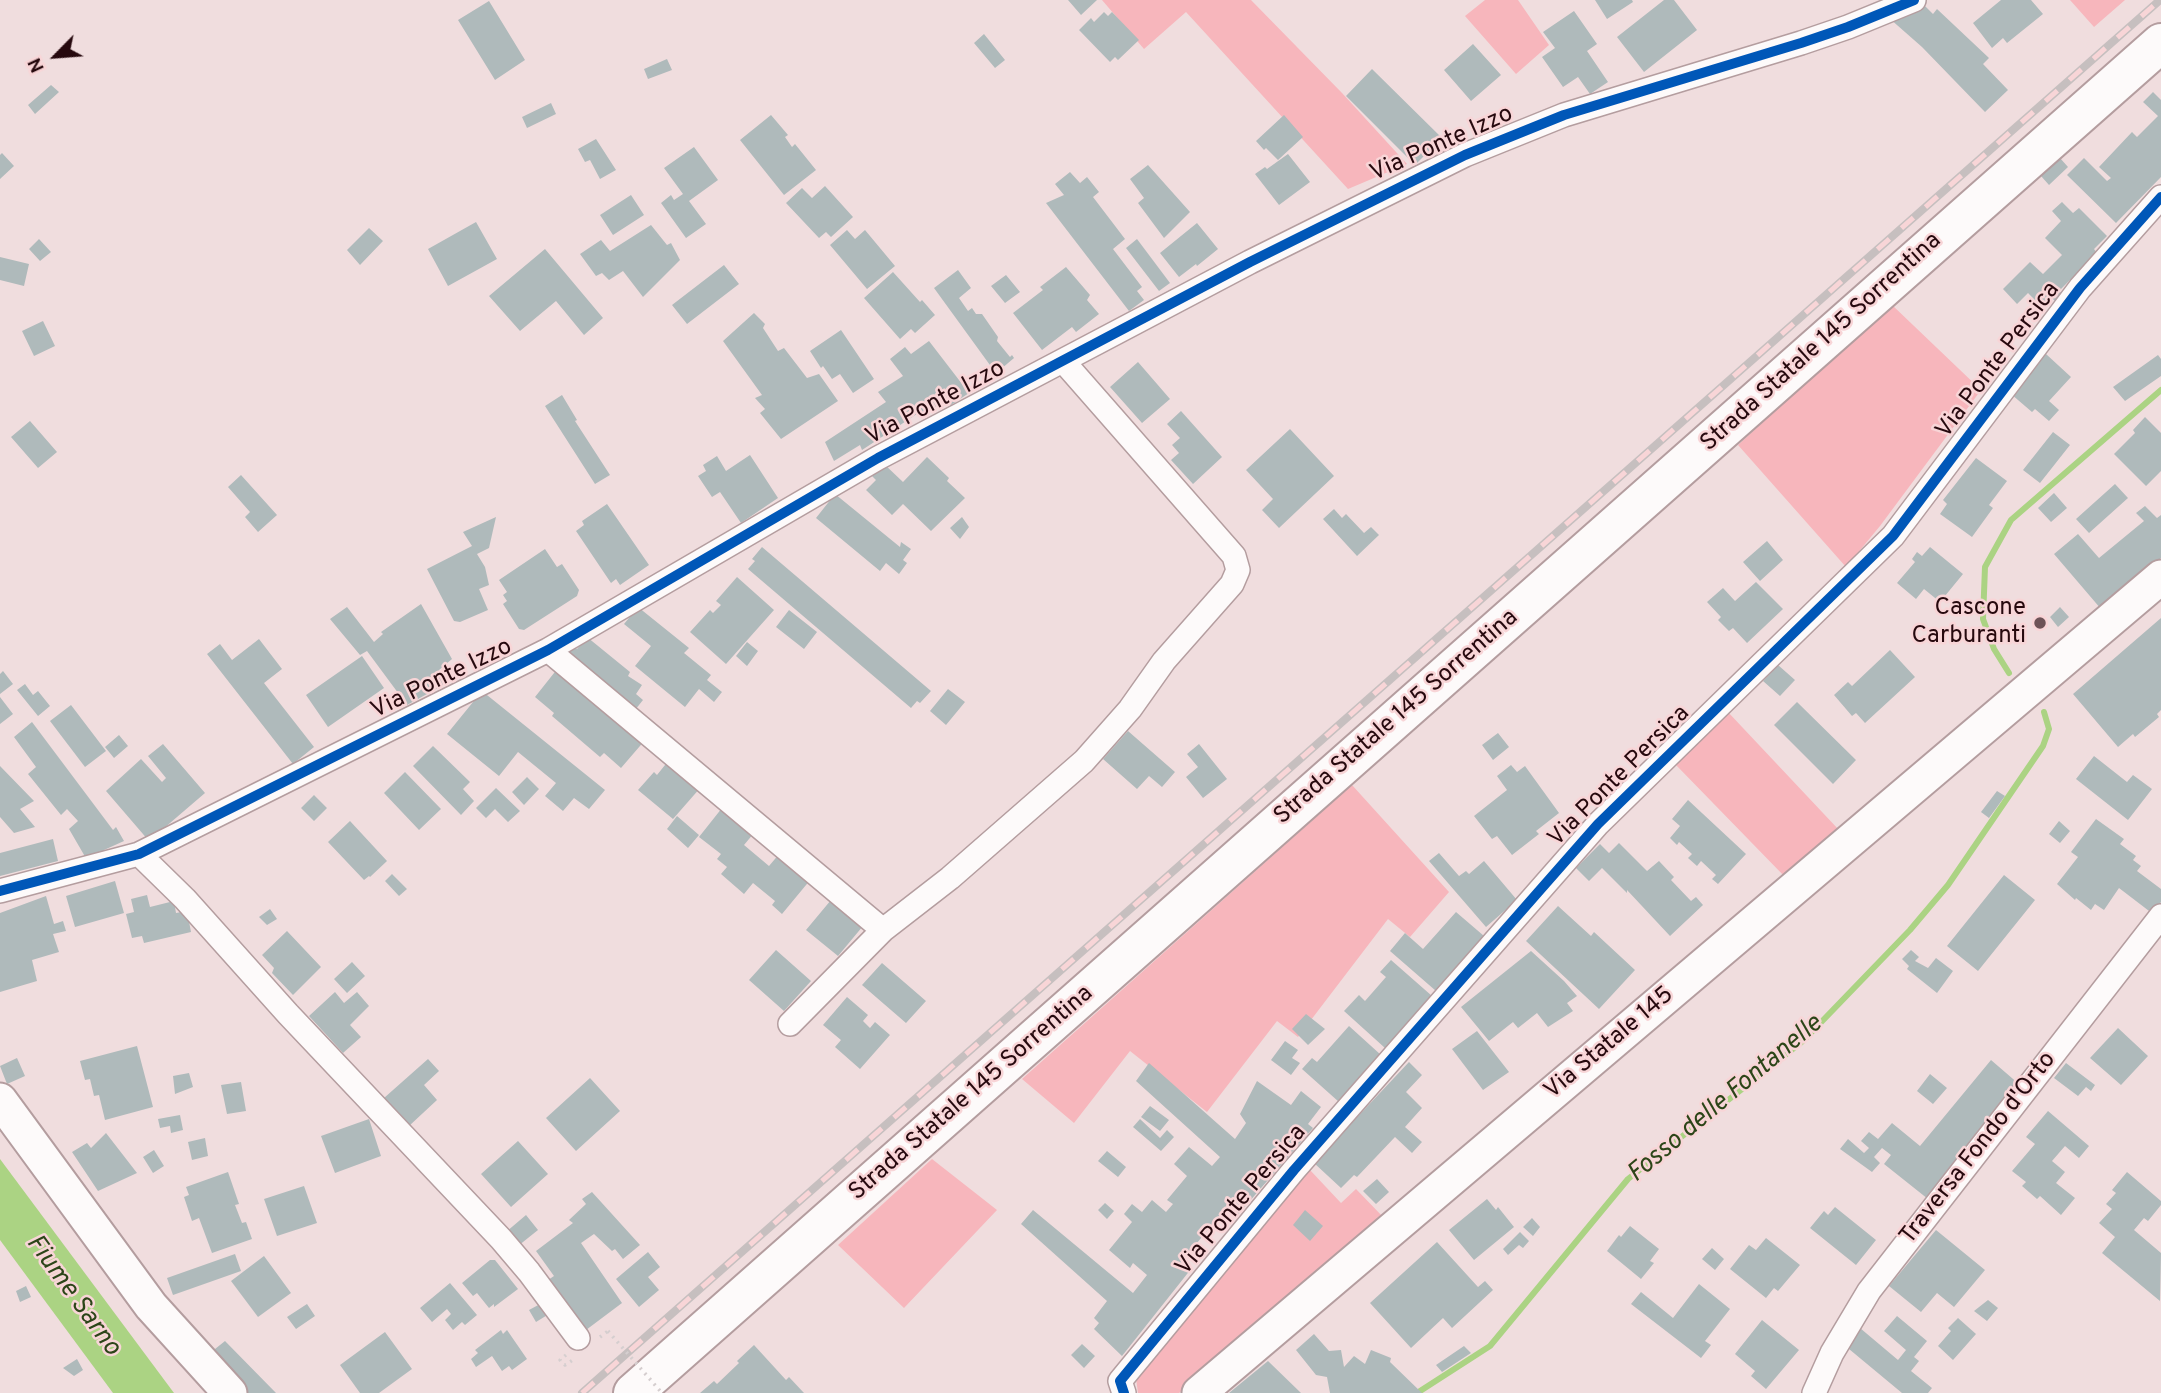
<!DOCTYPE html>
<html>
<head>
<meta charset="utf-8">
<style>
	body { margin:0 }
	#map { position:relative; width:2161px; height:1393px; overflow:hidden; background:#f0ddde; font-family:Overpass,sans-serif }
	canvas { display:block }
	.north { position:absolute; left:21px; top:21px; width:70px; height:70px; -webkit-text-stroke:5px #f8d5d7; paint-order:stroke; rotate:245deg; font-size:19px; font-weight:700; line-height:28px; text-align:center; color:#26090e }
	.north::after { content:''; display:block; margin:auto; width:24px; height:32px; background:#26090e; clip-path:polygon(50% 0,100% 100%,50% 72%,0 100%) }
</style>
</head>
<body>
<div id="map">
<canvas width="2161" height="1393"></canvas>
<div class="north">N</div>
</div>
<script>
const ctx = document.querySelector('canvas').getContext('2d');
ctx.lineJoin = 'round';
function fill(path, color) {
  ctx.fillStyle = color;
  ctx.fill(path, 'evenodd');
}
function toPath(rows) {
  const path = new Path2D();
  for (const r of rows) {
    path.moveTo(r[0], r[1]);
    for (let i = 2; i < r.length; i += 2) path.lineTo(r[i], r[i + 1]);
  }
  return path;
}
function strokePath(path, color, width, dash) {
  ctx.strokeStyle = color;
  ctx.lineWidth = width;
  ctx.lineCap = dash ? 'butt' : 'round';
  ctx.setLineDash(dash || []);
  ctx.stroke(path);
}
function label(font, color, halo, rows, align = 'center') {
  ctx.font = font + ' Overpass,sans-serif';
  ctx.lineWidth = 5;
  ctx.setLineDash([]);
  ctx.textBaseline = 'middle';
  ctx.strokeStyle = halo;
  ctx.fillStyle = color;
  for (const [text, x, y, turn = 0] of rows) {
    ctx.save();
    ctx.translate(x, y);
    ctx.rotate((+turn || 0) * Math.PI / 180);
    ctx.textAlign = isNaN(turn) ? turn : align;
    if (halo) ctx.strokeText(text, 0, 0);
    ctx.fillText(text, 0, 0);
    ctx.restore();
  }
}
fill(toPath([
	[1102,0,1251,0,1342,93,1407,164,1348,189,1186,12,1144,49],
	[1485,0,1518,0,1549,45,1516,74,1465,16],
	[2070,0,2125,0,2094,27],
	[1891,304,1981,390,1880,526,1846,567,1738,445],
	[1727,711,1839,830,1786,878,1676,765],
	[1352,785,1449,892,1410,937,1388,919,1298,1037,1277,1021,1207,1112,1130,1051,1074,1123,1022,1079],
	[932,1159,997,1210,904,1308,838,1245],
	[1310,1170,1341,1203,1356,1189,1384,1218,1179,1393,1138,1393,1136,1378]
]), '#f7b6bc');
fill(toPath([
	[0,1159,174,1393,113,1393,0,1240]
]), '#abd383');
strokePath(toPath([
	[2009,673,1994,649,1983,619,1985,567,2011,520,2161,390],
	[1417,1393,1490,1346,1628,1179,1803,1041,1910,930,1948,885,2043,746,2049,729,2044,712]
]), '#abd383', 6);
fill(toPath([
	[1068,0,1097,0,1081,15],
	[1595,0,1632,0,1633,2,1607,19],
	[1664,0,1674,0,1697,30,1644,72,1617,37],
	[2001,0,2031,0,2043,14,2007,43,2003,38,1992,48,1973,23],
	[489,1,525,60,495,80,458,20],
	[1922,3,1933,14,1937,9,1989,58,1983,64,2008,90,1985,112,1922,47,1889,18],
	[1574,11,1597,44,1587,51,1608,82,1590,94,1578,77,1563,87,1542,57,1555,48,1543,32],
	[1104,12,1108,16,1112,12,1139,40,1118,60,1115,57,1110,62,1079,30,1091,18,1094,22],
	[984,34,1005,60,995,68,974,43],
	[1473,44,1501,75,1471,101,1444,70],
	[667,59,672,70,648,79,644,69],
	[1372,69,1442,138,1415,165,1346,96],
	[51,85,59,92,35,114,28,105],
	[2153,92,2161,100,2161,177,2116,223,2067,175,2084,158,2107,181,2111,178,2099,167,2132,132,2137,137,2158,116,2143,102],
	[551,103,556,114,527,128,522,117],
	[771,115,788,135,785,137,792,147,795,144,816,170,784,195,740,140],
	[1284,115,1303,137,1278,160,1266,148,1264,150,1256,141],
	[596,139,616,170,600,179,590,160,585,162,578,149],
	[694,147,718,180,689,201,706,224,686,238,661,203,671,195,674,200,683,194,664,168],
	[2,153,14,166,0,179,0,155],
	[1288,154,1310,182,1279,205,1255,174,1265,167,1267,169],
	[2060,158,2068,167,2049,185,2041,176],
	[1148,165,1190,212,1164,238,1138,203,1144,198,1130,179],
	[1070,172,1080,183,1087,177,1099,192,1093,197,1125,239,1113,249,1142,287,1137,291,1144,300,1129,311,1046,203,1064,195,1055,184],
	[825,186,853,217,831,237,826,232,819,238,786,203,802,188,812,198],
	[631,195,644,215,613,235,600,215],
	[2062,202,2073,213,2079,208,2107,236,2094,249,2097,253,2059,291,2066,297,2058,304,2051,297,2042,307,2028,293,2017,304,2003,289,2030,262,2043,274,2062,255,2045,238,2061,221,2052,211],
	[476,222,497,259,448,286,428,249],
	[1197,223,1218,249,1197,266,1196,264,1179,277,1160,253],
	[651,225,667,245,671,243,680,260,643,297,623,271,609,280,602,273,596,276,580,254,601,240,610,251],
	[369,228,383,241,360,265,347,250],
	[847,230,855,239,865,230,895,266,867,289,830,245],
	[39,239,51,252,40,261,29,249],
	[1137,239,1170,283,1159,291,1126,248],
	[545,249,603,318,584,335,556,301,520,331,489,296],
	[0,257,29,264,24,286,0,280],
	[724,265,739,284,687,324,672,305],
	[1066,267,1090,295,1087,300,1099,314,1076,332,1072,327,1042,350,1013,313,1043,290,1040,287],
	[958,270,971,288,959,298,968,311,972,308,976,314,982,314,998,337,997,341,1010,357,1012,355,1014,358,1001,369,998,365,995,372,934,288],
	[893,272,920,302,922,300,935,315,915,333,911,329,900,339,864,298],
	[1006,275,1020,292,1005,303,991,286],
	[754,313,765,324,763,328,778,351,784,348,807,378,819,374,838,401,781,439,760,413,765,409,755,398,762,395,723,341],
	[43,321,55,346,34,356,22,331],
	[841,330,874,379,853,393,840,374,832,379,823,366,821,368,810,351],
	[929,341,969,393,951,405,945,402,923,414,920,412,862,450,860,445,834,461,825,442,886,402,878,392,903,376,890,359,905,347,911,354],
	[2046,354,2071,377,2049,401,2059,410,2049,421,2035,409,2032,412,2011,394],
	[2158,355,2161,359,2161,376,2125,401,2113,387],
	[1138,362,1170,399,1142,423,1110,387],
	[562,395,577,420,575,421,610,475,595,484,545,406],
	[1181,411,1222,457,1193,484,1171,460,1179,453,1172,445,1180,438,1167,424],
	[2145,417,2161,433,2161,471,2146,486,2114,454,2135,433,2133,430],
	[30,421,57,452,38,468,11,437],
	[1290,429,1334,476,1279,528,1262,510,1273,499,1246,470],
	[2053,432,2070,445,2040,483,2023,470],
	[750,455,778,498,741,523,720,492,712,497,698,476,706,471,703,465,717,456,726,471],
	[927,457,949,478,947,481,965,498,931,531,903,504,892,515,866,490,876,480,867,471,883,463,903,482],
	[1976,458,2007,481,1989,505,1993,508,1972,537,1940,514,1947,504,1943,500],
	[241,475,277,515,258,532,245,517,250,512,228,487],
	[2115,484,2128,498,2089,533,2076,519],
	[2054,493,2067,508,2051,522,2038,508],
	[835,494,900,547,901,542,911,549,903,560,907,563,899,574,886,563,880,571,816,518],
	[607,504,649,565,620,585,616,579,611,583,576,531,584,525,582,521],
	[2145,506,2157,518,2161,515,2161,558,2101,609,2054,554,2078,534,2099,558,2144,521,2136,513],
	[1334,509,1342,518,1346,514,1364,533,1371,527,1379,535,1357,556,1323,519],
	[496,517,489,548,477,554,485,567,489,585,479,589,488,610,460,622,454,621,427,569,472,546,463,532],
	[962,517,969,527,960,539,950,528],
	[1767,541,1783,560,1760,581,1743,562],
	[762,547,931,691,920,703,917,701,911,708,748,569,755,561,752,559],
	[1930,547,1963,574,1940,602,1924,589,1916,599,1897,583,1915,562,1912,559,1917,552,1922,556],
	[545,549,557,567,562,564,579,590,577,596,524,630,519,629,503,604,507,601,503,595,507,592,499,580],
	[737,577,774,610,726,664,690,632,710,610,713,613,721,605,716,601],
	[1756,582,1783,609,1747,643,1733,628,1729,631,1718,620,1721,617,1707,602,1723,588,1735,601],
	[421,604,452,659,439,670,447,683,407,705,367,651,360,655,330,619,347,607,374,642,383,634,381,632],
	[638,607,689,648,684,653,711,675,707,680,722,692,714,702,699,689,685,707,635,666,651,646,624,624],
	[2060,607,2069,617,2058,627,2050,617],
	[789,610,817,632,804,649,776,627],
	[2161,618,2161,710,2157,714,2159,717,2135,737,2133,734,2118,747,2073,694],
	[587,637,630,672,628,676,642,685,636,694,643,700,635,710,561,648,567,641,577,649],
	[259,639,282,669,264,683,314,747,293,764,207,654,220,644,232,660],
	[747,642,758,651,747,666,736,656],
	[1890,650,1915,677,1865,723,1856,713,1852,716,1834,695,1848,682,1852,686],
	[362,656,384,688,328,727,306,695],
	[1778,665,1795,680,1780,696,1763,681],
	[558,668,646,739,621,768,604,753,600,757,552,716,554,713,535,697],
	[3,671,13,684,0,694,0,674],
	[25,684,33,695,38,691,50,706,38,716,17,690],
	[948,689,965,702,946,725,930,711],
	[482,691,605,790,589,809,574,798,563,811,545,796,556,783,518,752,499,776,447,734],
	[0,697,13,714,0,724],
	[1797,702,1856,760,1833,784,1774,725],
	[71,705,106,751,85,767,50,721],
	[32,722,113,830,116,827,124,841,104,850,103,856,87,860,69,829,78,821,67,809,61,815,28,774,36,767,14,737],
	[1128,731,1175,772,1162,787,1149,776,1137,789,1103,759],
	[1498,733,1509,747,1493,760,1482,745],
	[119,735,128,746,114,758,105,747],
	[163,744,205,793,149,841,106,791,141,759,162,782,166,778,148,756],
	[1199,744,1227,779,1203,798,1186,777,1198,767,1187,754],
	[433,746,470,782,463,789,474,801,461,815,413,766],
	[2094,756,2127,782,2133,775,2152,789,2128,820,2076,779],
	[669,760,701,787,673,819,638,790,654,772,657,775],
	[1511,765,1517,772,1525,766,1559,813,1536,831,1539,834,1512,855,1497,836,1492,839,1474,816,1507,790,1497,776],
	[0,766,34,801,20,809,35,827,14,833,0,817],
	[405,772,441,809,419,830,384,793],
	[527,777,539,789,524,805,512,792],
	[496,788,520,811,508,822,495,809,486,818,476,808],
	[1997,791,2005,796,1989,818,1981,812],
	[314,795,327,808,314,821,301,808],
	[1688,800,1746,854,1718,884,1712,879,1716,875,1701,861,1697,866,1688,858,1692,854,1679,842,1677,845,1670,838,1680,826,1672,819],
	[722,808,754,833,744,845,769,866,780,853,811,879,782,914,772,905,775,901,753,883,744,894,721,874,727,867,717,859,721,854,699,837],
	[677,816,699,835,688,848,667,829],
	[2096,819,2124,839,2120,844,2136,856,2133,860,2141,866,2137,871,2161,889,2161,902,2153,914,2119,888,2104,910,2095,904,2091,910,2076,898,2075,900,2057,884,2078,857,2071,852],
	[350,821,387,861,370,877,369,876,364,880,328,842],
	[2059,821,2070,831,2060,843,2049,834],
	[53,839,58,861,0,876,0,853],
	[1619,843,1647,871,1659,861,1674,877,1671,880,1691,901,1696,897,1703,905,1670,936,1627,890,1627,893,1602,868,1589,881,1576,868,1600,844,1609,853],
	[1439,853,1459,876,1466,871,1469,874,1484,861,1517,900,1486,927,1429,861],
	[392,874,407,889,399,896,385,881],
	[2004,875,2035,900,1978,971,1947,946],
	[115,881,124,913,75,927,66,896],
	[147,895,150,907,174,901,176,913,187,911,191,932,144,943,142,936,132,938,126,914,134,912,131,899],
	[46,896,54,924,63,921,66,931,53,934,59,952,32,960,37,981,0,992,0,913],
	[831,900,863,926,838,956,806,930],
	[1558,906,1591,936,1594,932,1635,970,1599,1009,1526,941],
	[270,909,277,919,267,925,259,917],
	[1456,912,1484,936,1436,991,1390,951,1405,933,1423,949],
	[287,931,321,967,293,995,272,973,274,968,262,955],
	[776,950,811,981,784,1011,749,980],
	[1911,950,1919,957,1915,961,1928,968,1936,958,1953,971,1937,993,1907,969,1909,966,1902,959],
	[1531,951,1564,981,1577,996,1567,1003,1573,1011,1548,1027,1537,1013,1518,1028,1513,1022,1489,1041,1461,1007],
	[1391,960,1432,996,1385,1048,1344,1011,1359,995,1365,1001,1386,977,1380,972],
	[352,962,365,976,347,993,334,979],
	[882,963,926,1001,906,1023,862,985],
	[335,992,344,1003,357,992,369,1006,350,1025,361,1037,343,1053,309,1016],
	[847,997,868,1015,863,1021,870,1028,875,1022,890,1035,860,1069,835,1047,841,1040,823,1025],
	[1306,1014,1325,1029,1308,1045,1292,1029],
	[1349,1026,1381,1055,1339,1102,1302,1069,1312,1058,1317,1062],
	[2118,1028,2148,1056,2121,1085,2090,1058],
	[1477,1031,1509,1072,1483,1090,1452,1049],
	[1285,1041,1298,1050,1292,1058,1300,1063,1291,1075,1271,1060],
	[137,1046,153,1107,105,1120,99,1095,94,1096,90,1079,85,1080,80,1061],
	[17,1058,25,1076,7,1084,0,1066],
	[428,1059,439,1071,424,1085,437,1100,409,1126,384,1098],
	[1991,1060,2020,1085,1928,1199,1884,1164,1891,1155,1882,1148,1874,1157,1880,1163,1872,1172,1840,1149,1848,1139,1864,1153,1869,1148,1861,1141,1869,1132,1878,1139,1892,1123,1920,1146],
	[1409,1062,1422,1075,1406,1092,1422,1108,1405,1127,1422,1142,1412,1153,1395,1137,1357,1177,1354,1175,1341,1188,1314,1163],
	[1149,1063,1235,1139,1246,1123,1240,1114,1257,1081,1291,1105,1301,1091,1321,1107,1308,1124,1313,1128,1236,1217,1226,1208,1182,1261,1191,1269,1122,1356,1094,1329,1099,1323,1094,1318,1107,1301,1021,1224,1033,1210,1133,1293,1147,1275,1133,1263,1130,1268,1109,1250,1132,1222,1124,1214,1132,1204,1142,1212,1152,1200,1166,1212,1173,1204,1167,1200,1187,1176,1174,1164,1189,1147,1212,1166,1220,1157,1136,1081],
	[2066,1063,2095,1085,2091,1091,2086,1087,2078,1096,2054,1078],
	[189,1073,193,1087,175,1094,173,1076],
	[1930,1074,1947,1088,1933,1104,1917,1091],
	[590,1078,620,1111,576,1151,546,1118],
	[241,1082,246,1111,227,1114,221,1085],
	[1150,1106,1169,1120,1160,1131,1141,1117],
	[2048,1111,2089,1146,2079,1158,2065,1146,2052,1161,2065,1172,2056,1183,2075,1198,2061,1215,2040,1196,2037,1199,2022,1186,2026,1182,2012,1171,2035,1144,2026,1137],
	[180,1115,183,1130,171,1133,170,1126,160,1128,158,1119],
	[369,1119,381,1156,335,1173,321,1136],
	[1140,1119,1160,1138,1167,1130,1174,1137,1161,1151,1133,1127],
	[106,1133,137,1173,98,1191,72,1152,87,1143,91,1148],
	[205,1138,208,1156,192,1160,188,1142],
	[518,1141,548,1174,511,1207,481,1174],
	[154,1150,164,1166,153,1173,143,1157],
	[1107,1151,1126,1167,1118,1177,1098,1161],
	[228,1172,239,1204,235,1205,242,1223,246,1222,252,1239,212,1253,199,1218,192,1221,184,1197,189,1195,186,1187],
	[2127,1172,2161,1201,2161,1205,2148,1221,2144,1218,2134,1230,2161,1253,2160,1301,2102,1253,2115,1237,2099,1223,2112,1209,2106,1204,2116,1193,2112,1190],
	[1377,1179,1389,1192,1376,1204,1363,1191],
	[304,1186,317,1223,277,1236,264,1199],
	[592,1192,640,1245,623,1259,615,1249,612,1251,594,1234,581,1243,622,1303,586,1330,548,1280,554,1276,536,1251,573,1223,569,1220,586,1204,582,1199],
	[1487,1199,1496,1210,1498,1207,1514,1227,1474,1260,1449,1230],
	[1105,1203,1114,1211,1107,1219,1098,1210],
	[1835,1207,1876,1240,1856,1265,1810,1228,1824,1211,1828,1215],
	[1305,1210,1323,1226,1310,1241,1293,1225],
	[526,1215,538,1230,518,1246,506,1232],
	[1532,1218,1540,1227,1533,1236,1523,1227],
	[1630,1226,1659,1249,1650,1261,1654,1263,1641,1279,1607,1251,1619,1235,1621,1237],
	[1936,1230,1985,1270,1954,1307,1937,1293,1921,1312,1889,1286],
	[1520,1232,1529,1241,1523,1248,1519,1245,1508,1255,1503,1249],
	[1766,1238,1800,1265,1778,1291,1774,1288,1766,1298,1730,1269,1749,1245,1756,1250],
	[1437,1242,1478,1287,1485,1281,1493,1290,1452,1328,1443,1318,1411,1348,1370,1303],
	[1712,1248,1724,1259,1715,1270,1702,1259],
	[648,1252,660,1267,648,1277,659,1290,639,1307,616,1279],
	[235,1254,241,1271,173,1295,167,1278],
	[264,1256,291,1293,258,1317,231,1281],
	[490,1260,495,1260,518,1289,494,1307,494,1304,489,1308,477,1293,473,1296,462,1283],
	[450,1283,477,1315,465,1325,462,1322,453,1330,445,1320,451,1314,447,1309,432,1322,420,1308],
	[1699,1284,1730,1309,1705,1341,1711,1345,1701,1358,1631,1304,1641,1292,1673,1318],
	[26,1286,31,1297,20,1302,16,1291],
	[1988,1300,1998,1308,1987,1321,1974,1311],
	[542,1303,549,1314,536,1322,529,1310],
	[307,1304,315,1316,296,1329,287,1317],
	[1897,1316,1927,1341,1914,1357,1919,1361,1911,1371,1932,1388,1928,1393,1902,1393,1849,1349,1860,1328,1898,1360,1906,1350,1884,1331],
	[1958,1318,1976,1334,1953,1360,1938,1346,1951,1331,1948,1328],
	[1762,1320,1799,1350,1766,1389,1751,1376,1755,1371,1735,1354],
	[501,1330,503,1334,507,1330,527,1359,512,1370,509,1366,502,1371,492,1356,476,1367,471,1359,478,1353,475,1350],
	[385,1332,412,1369,379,1393,360,1393,340,1365],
	[1314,1334,1329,1351,1341,1350,1344,1367,1354,1356,1365,1364,1371,1350,1391,1358,1390,1362,1422,1393,1330,1393,1327,1377,1316,1375,1296,1350],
	[225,1341,276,1393,248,1393,210,1353],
	[1082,1344,1095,1356,1084,1368,1071,1355],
	[754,1345,786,1380,789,1377,804,1393,700,1393,714,1381,717,1384,739,1363,737,1361],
	[1464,1346,1471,1353,1442,1372,1436,1365],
	[77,1359,83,1370,74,1376,63,1368],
	[1268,1361,1301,1393,1229,1393]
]), '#afbabb');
const minor = toPath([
	[548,650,883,930],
	[139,854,185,899,288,1014,501,1239,529,1272,578,1338],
	[0,891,139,854,548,650,878,458,1250,262,1465,155,1564,115,1801,43,1848,27,1914,0],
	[790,1024,883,930,950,878,1084,761,1130,709,1164,661,1232,584,1238,570,1234,556,1063,361],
	[1124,1393,1120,1381,1294,1170,1598,824,1893,536,2080,288,2161,197],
	[1814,1393,1832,1353,1869,1291,2161,916]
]);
const secondary = toPath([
	[0,1100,151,1306,230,1393],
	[1199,1393,2161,577]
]);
const trunk = toPath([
	[633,1393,2161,43]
]);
strokePath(minor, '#b49d9f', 26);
strokePath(secondary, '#b49d9f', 37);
strokePath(trunk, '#b49d9f', 42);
strokePath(toPath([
	[600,1337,608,1331],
	[566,1355,560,1360,565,1365,576,1358]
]), '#d5cecf', 3.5, [2, 5]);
strokePath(minor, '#fdfafa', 23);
strokePath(secondary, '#fdfafa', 33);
strokePath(trunk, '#fdfafa', 38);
const rail = toPath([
	[582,1393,2160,0]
]);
strokePath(rail, '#c6bfbf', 8);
strokePath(rail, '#f8d5d7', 5, [16]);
strokePath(toPath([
	[608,1331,662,1393]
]), '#d5cecf', 3.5, [2, 5]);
strokePath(toPath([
	[0,891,139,854,548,650,878,458,1250,262,1465,155,1564,115,1801,43,1848,27,1914,0],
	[1124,1393,1120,1381,1294,1170,1598,824,1893,536,2080,288,2161,197]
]), '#0057b8', 10);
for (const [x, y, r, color] of [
	[2040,623,7,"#6d5357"]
]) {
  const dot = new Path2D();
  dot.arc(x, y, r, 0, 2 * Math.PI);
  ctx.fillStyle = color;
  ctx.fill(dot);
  strokePath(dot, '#f8d5d7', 2.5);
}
label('24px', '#26090e', '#f8d5d7', [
	["Via Ponte Izzo",1442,145,-24],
	["Strada Statale 145 Sorrentina",1822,343,-42],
	["Via Ponte Persica",1999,361,-53],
	["Via Ponte Izzo",936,404,-28],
	["Via Ponte Izzo",442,680,-26],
	["Strada Statale 145 Sorrentina",1397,718,-41],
	["Via Ponte Persica",1620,777,-45],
	["Via Statale 145",1610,1044,-40],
	["Strada Statale 145 Sorrentina",972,1094,-41],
	["Traversa Fondo d'Orto",1979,1149,-52],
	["Via Ponte Persica",1242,1201,-50]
]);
label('24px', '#26090e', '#f8d5d7', [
	["Cascone",2026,609],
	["Carburanti",2026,637]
], 'right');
label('italic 26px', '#2c4518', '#f8d5d7', [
	["Fosso delle Fontanelle",1726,1100,-40],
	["Fiume Sarno",72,1296,54]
]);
</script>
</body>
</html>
